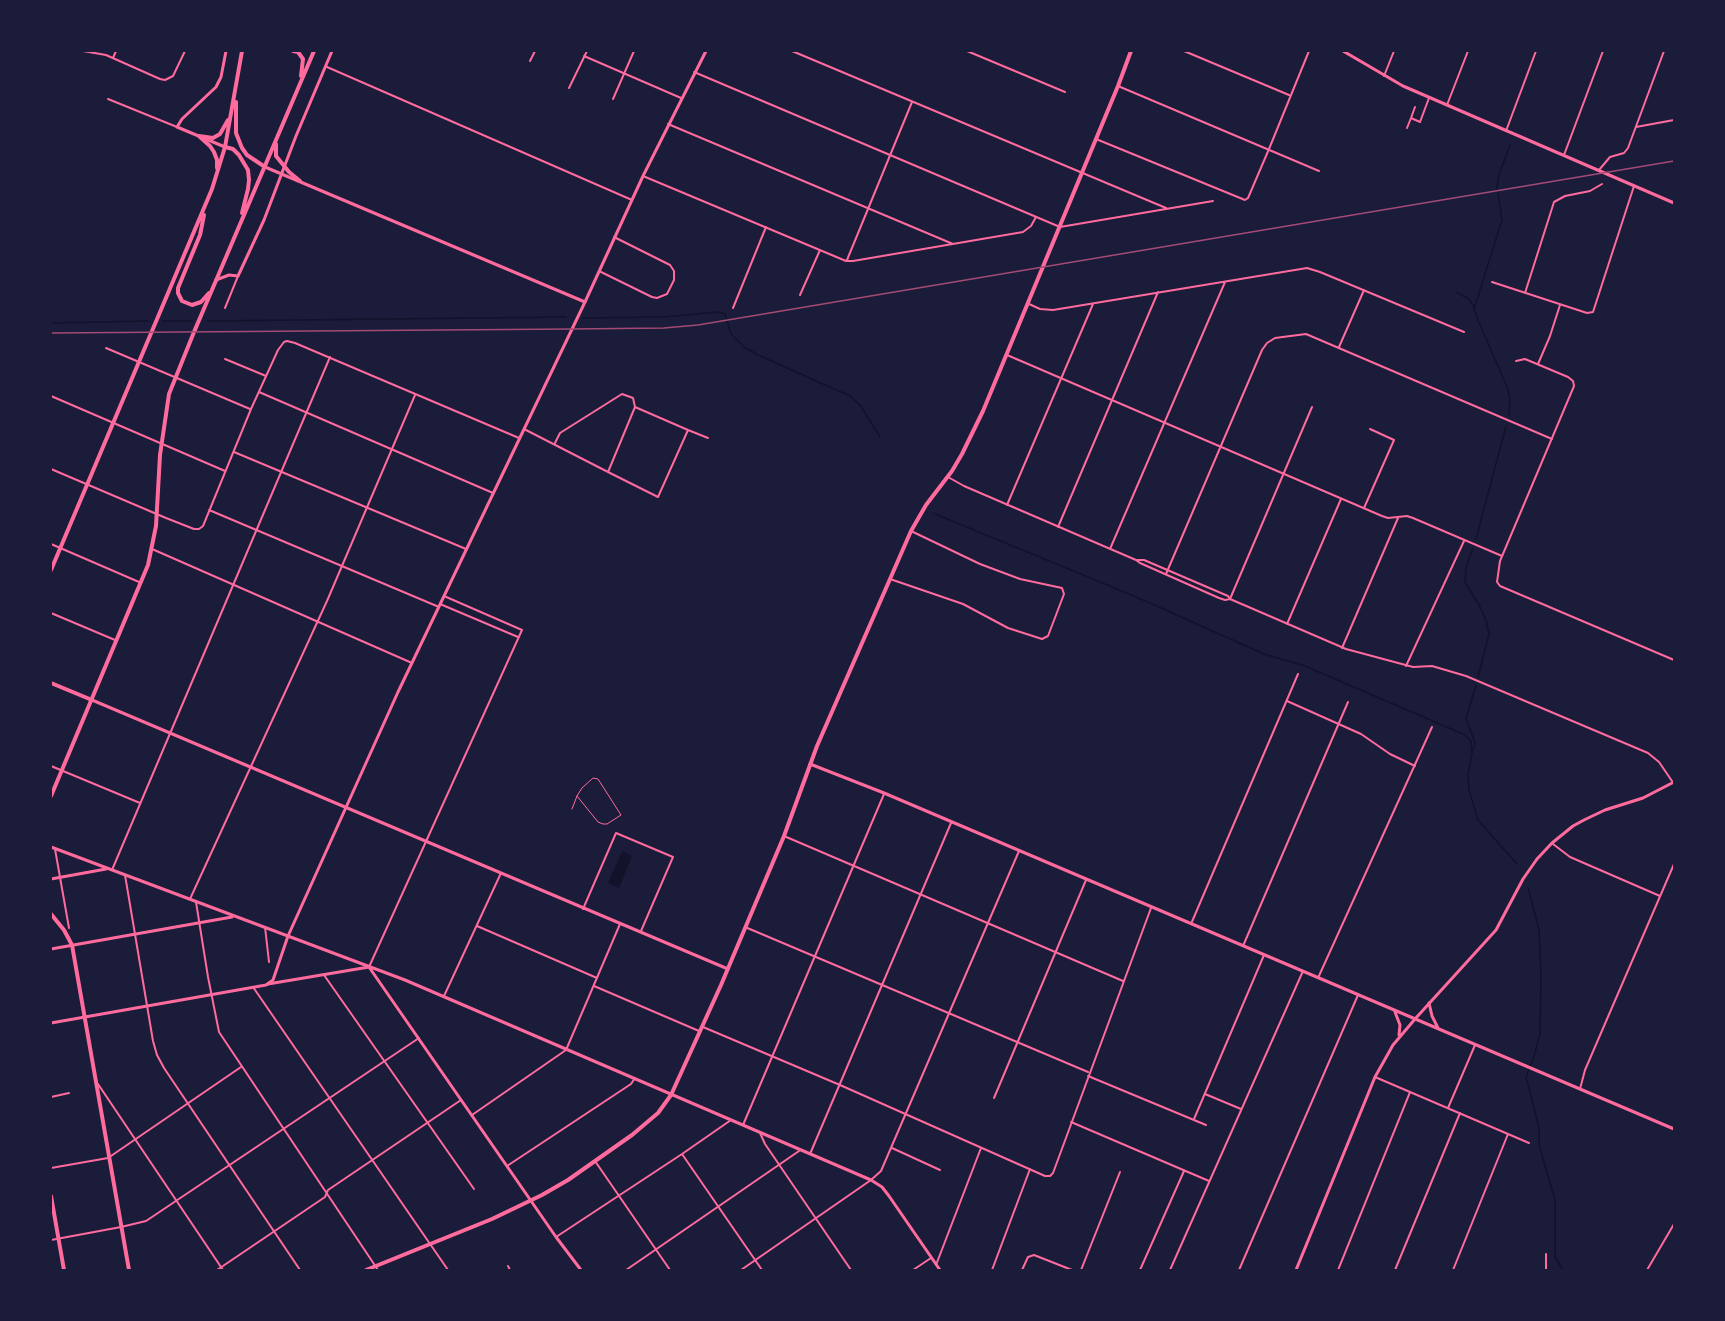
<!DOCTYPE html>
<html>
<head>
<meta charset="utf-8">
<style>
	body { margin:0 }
	#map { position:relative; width:1725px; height:1321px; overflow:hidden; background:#1b1b3a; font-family:"Source Sans 3",sans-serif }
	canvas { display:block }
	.frame { position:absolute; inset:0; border:52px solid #1b1b3a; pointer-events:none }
</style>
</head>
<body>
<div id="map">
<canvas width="1725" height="1321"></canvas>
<div class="frame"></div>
</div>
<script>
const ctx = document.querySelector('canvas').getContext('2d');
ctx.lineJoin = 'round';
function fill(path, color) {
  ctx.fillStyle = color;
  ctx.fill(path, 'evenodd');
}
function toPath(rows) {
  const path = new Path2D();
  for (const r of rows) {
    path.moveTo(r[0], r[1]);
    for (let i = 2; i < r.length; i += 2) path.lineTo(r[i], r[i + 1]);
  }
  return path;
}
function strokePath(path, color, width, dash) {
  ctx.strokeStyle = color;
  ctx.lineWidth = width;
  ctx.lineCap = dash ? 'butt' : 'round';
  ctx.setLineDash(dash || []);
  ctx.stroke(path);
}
fill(toPath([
	[622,851,632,856,619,888,608,883]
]), '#12122b');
strokePath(toPath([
	[1456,292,1469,299,1473,305,1477,318,1508,389,1510,401,1509,415],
	[1474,309,1502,220,1497,187,1499,175,1510,145],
	[583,318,663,317,718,312,725,314,731,334,744,347,758,355,850,396,860,405,880,437],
	[163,321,192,321],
	[208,321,566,317],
	[51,323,148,321],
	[933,513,1141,599,1264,654,1305,666,1465,735,1471,741,1472,753,1468,775,1469,790,1478,820,1517,864],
	[1476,539,1506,426],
	[1473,549,1466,567,1465,582,1480,607,1486,620,1489,634,1478,677],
	[1473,750,1475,743,1466,718,1476,686],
	[1528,888,1539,930,1541,975,1540,1034,1534,1056,1526,1077,1539,1128,1539,1145,1555,1200,1555,1257,1563,1270]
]), '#12122b', 1.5);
strokePath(toPath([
	[572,809,577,796,582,788,593,778,598,779,621,815,607,824,603,824,598,822,577,796]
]), '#ff6b9d', 1);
strokePath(toPath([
	[83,51,106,55,160,79,165,80,173,76,185,51],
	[792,51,1166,208],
	[967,51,1065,92],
	[1184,51,1289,95],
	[584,56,681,98],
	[113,58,116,51],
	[530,61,535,51],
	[327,67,632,200],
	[694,72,1060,227,1213,201],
	[1384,76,1394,51],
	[1118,86,1319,171],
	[569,88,587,51],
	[108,99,177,127],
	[613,99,634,51],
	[1447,105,1468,51],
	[1415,107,1411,118,1420,122,1429,98],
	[668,124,953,244],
	[1636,127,1674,120],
	[1407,128,1411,118],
	[1506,131,1536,51],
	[1096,139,1245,200,1248,198,1269,149,1309,51],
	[1564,155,1603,51],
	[1599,170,1610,157,1624,153,1628,148,1664,51],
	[643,176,846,261,853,261,1023,232,1031,226,1036,217],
	[847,260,912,102],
	[599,271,652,297,657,298,667,294,674,280,674,271,670,265,614,237],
	[1492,282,1587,313,1593,312,1634,186],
	[1525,293,1554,202,1565,196,1590,191,1602,184],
	[800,295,820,250],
	[1029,304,1040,309,1053,310,1307,268,1320,272,1464,332],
	[225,308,238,276],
	[733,308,766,227],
	[1339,347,1364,290],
	[106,348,250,409],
	[1007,355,1382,516,1388,518,1407,516,1413,518,1502,556],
	[225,359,266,376],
	[1516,361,1525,359,1568,377,1573,381,1574,386,1500,561,1497,582,1500,586,1674,660],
	[1538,364,1550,336,1560,305],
	[259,392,493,493],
	[51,396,225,471],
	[524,429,608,472,658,497,688,430,635,407,608,472],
	[688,430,708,438],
	[555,443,560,433,622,394,633,398,635,407],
	[234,452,466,549],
	[51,469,166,518,194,529,199,529,203,526,251,409,278,350,284,342,287,341,295,343,519,438],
	[948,477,964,486,1136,560,1140,563,1219,598,1225,600,1230,599],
	[1007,505,1093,304],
	[1364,508,1394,440,1370,429],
	[209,510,439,607],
	[1058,527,1158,292],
	[51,544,139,582],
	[152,549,412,663],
	[1110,549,1225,282],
	[1136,560,1144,560,1228,596,1230,599,1346,649,1413,667,1432,666,1466,676,1648,753,1659,762,1674,784],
	[1166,574,1262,350,1267,343,1275,338,1306,334,1552,439],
	[890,579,963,604,1008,628,1042,639,1048,636,1064,594,1062,588,1020,579,980,564,911,531],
	[1230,599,1312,407],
	[440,604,518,637],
	[51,613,115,640],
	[1287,624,1341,499],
	[1342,648,1398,518],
	[1406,666,1464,541],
	[1287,701,1361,734,1390,754,1415,766],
	[51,766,140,803],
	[784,836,1123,981],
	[1553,844,1570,857,1660,896],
	[55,849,69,928],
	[112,870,330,357],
	[125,875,153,1041,157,1055,164,1068,300,1270],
	[190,899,327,601,415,395],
	[196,902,208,977,219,1032,378,1270],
	[583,909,616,833,673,857,641,931],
	[1191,924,1298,674],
	[477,926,597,978],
	[265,927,269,962],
	[745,927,1088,1072],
	[1243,946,1348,702],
	[369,967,522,630,444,596],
	[324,975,474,1189],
	[1318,978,1432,727],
	[594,986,699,1031],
	[253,987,448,1270],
	[444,996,501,873],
	[703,1027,840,1085,1045,1176,1050,1176,1053,1173,1151,908],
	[1088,1076,1206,1125],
	[1375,1077,1529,1143],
	[98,1084,223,1270],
	[1580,1089,1585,1070,1674,864],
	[1205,1094,1241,1109],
	[51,1097,69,1093],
	[994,1098,1086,880],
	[1448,1108,1475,1045],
	[472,1115,566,1050,620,924],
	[1194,1119,1264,955],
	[1071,1122,1209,1181],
	[743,1125,884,794],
	[760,1133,765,1144,851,1270],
	[892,1148,940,1170],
	[682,1154,762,1270],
	[810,1154,951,823],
	[595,1161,670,1270],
	[507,1166,631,1084,635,1078],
	[51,1168,108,1158,241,1067],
	[556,1237,682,1154,731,1120],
	[51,1240,121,1227,146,1221,419,1038],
	[1546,1254,1546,1270],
	[936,1265,981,1148],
	[508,1266,510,1270],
	[217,1270,325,1197,328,1190,461,1100],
	[626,1270,799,1151],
	[741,1270,871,1180,881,1171,1019,851],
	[913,1270,931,1258],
	[992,1270,1030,1169],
	[1022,1270,1028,1257,1034,1255,1072,1270],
	[1081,1270,1120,1172],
	[1140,1270,1184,1171],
	[1170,1270,1303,971],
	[1239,1270,1358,995],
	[1338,1270,1410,1092],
	[1395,1270,1460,1113],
	[1453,1270,1508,1134],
	[1647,1270,1674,1224]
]), '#ff6b9d', 2);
strokePath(toPath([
	[1343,51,1403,86,1674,203],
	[225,147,177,127,182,119,216,87,221,77,226,51],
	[265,167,585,302],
	[216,280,229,275,238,276,264,220,296,136,332,51],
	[51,847,405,980,871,1180,882,1187,889,1196,940,1270],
	[51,879,106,869],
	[51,949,232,917],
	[268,984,369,967,556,1237,581,1270],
	[1415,1019,1496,930,1523,879,1537,859,1552,843,1573,826,1584,820,1605,810,1643,798,1674,782]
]), '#ff6b9d', 3);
strokePath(toPath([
	[92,700,728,969],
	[810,764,884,793,1674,1129],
	[1429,1003,1432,1016,1438,1028],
	[1395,1012,1400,1025,1399,1035],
	[51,1023,266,985,273,980,288,936,398,692,585,302,643,176,706,51],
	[1296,1270,1375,1077,1393,1045,1415,1019]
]), '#ff6b9d', 3);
strokePath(toPath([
	[51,683,92,700],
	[366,1270,492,1219,542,1195,568,1180,632,1135,658,1113,671,1095,721,985,784,836,817,746,911,531,926,505,952,471,962,454,983,411,1118,86,1131,51]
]), '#ff6b9d', 4);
strokePath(toPath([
	[293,51,298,52,303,59,301,76],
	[236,102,236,133,242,148,247,155,265,167],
	[199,136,213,138,220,134,228,120],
	[200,137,210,146,214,152,217,160,217,168],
	[276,144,276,156,289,172,300,181],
	[225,147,233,149,239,155,248,170,249,180,248,189,242,213],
	[204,215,200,235,178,288,178,293,182,301,192,305,201,302,209,293],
	[51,570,212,189,225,147,242,51],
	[51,796,148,565,156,526,160,455,169,394,194,332,314,51],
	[51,914,64,930,72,945,129,1270],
	[51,1196,64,1270]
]), '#ff6b9d', 4);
strokePath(toPath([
	[51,333,571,329,664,328,698,325,1674,161]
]), '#a44b75', 1.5);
</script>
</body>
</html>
